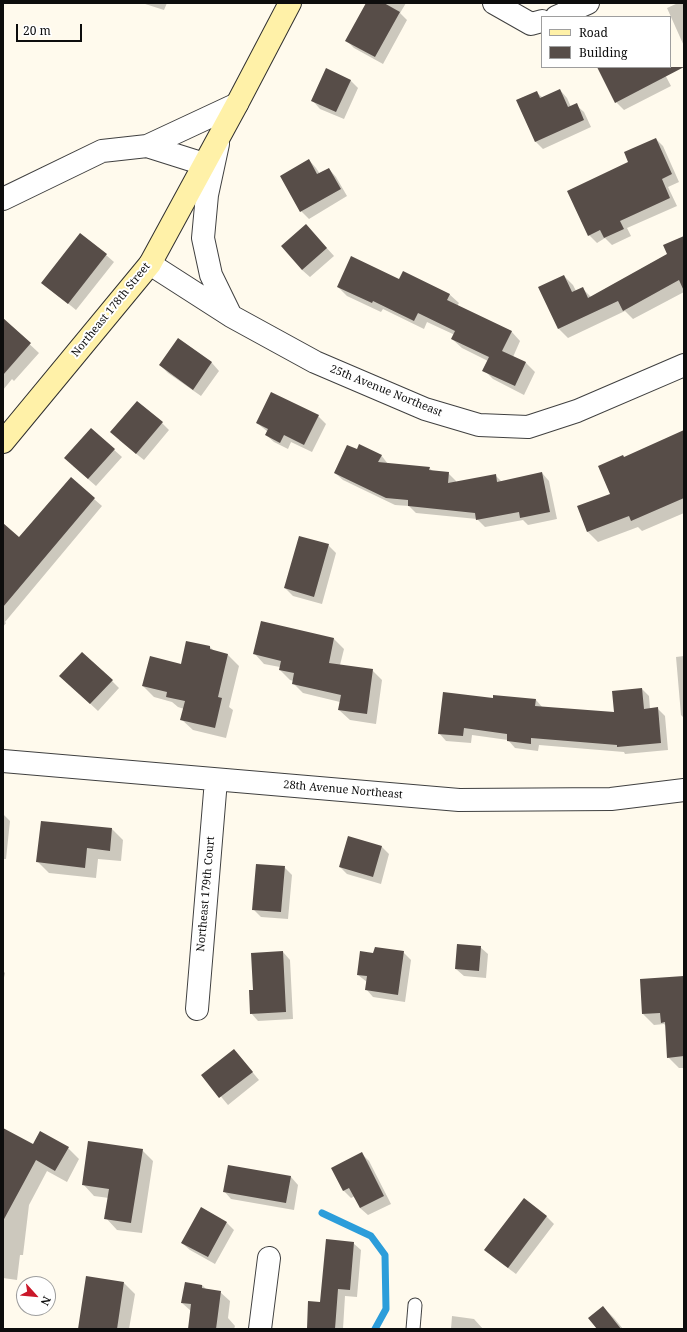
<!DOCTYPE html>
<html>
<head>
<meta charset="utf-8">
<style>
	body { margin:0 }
	#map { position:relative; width:687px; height:1332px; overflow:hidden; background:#fffaed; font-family:"Noto Serif",serif }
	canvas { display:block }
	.frame { position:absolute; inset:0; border:4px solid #0d0d0d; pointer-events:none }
	.legend { position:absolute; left:541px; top:16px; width:130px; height:52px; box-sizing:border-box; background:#fff; border:1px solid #9e9e9e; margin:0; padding:5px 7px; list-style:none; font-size:12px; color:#0d0d0d }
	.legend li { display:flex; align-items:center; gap:8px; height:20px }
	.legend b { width:20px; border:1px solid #9e9e9e }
	.north { position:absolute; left:16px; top:1276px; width:40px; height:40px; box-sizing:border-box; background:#fff; border:1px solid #9e9e9e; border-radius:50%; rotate:117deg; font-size:11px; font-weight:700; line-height:16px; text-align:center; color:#0d0d0d }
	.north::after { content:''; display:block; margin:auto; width:14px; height:18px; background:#ca182a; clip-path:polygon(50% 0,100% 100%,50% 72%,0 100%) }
	.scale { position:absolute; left:16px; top:24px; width:66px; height:18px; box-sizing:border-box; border:2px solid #0d0d0d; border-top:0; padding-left:5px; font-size:12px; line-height:14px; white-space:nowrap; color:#0d0d0d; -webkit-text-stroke:3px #fff; paint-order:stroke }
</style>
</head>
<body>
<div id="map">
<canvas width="687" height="1332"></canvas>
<div class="frame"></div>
<ul class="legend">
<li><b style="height:5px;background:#fff1a8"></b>Road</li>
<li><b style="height:11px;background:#574d48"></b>Building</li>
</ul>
<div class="north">N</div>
<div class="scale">20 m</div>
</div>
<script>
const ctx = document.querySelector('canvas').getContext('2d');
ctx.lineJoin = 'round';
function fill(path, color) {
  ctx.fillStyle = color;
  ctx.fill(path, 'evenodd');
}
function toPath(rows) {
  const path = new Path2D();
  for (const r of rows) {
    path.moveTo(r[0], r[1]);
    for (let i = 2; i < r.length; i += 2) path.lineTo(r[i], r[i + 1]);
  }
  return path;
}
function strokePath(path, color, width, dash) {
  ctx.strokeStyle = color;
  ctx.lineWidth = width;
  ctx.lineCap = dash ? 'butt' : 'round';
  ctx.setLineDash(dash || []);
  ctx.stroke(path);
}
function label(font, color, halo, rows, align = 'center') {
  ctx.font = font + ' "Noto Serif",serif';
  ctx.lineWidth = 4;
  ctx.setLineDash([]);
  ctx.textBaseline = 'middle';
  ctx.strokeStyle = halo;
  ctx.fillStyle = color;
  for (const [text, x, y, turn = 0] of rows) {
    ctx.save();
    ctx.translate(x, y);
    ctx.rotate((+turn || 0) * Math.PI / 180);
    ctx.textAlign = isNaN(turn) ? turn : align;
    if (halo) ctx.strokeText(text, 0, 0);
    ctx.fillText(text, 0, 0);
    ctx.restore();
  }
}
fill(toPath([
	[142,3,167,3,164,10],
	[367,3,406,3,400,13,407,20,383,64,354,48,347,41],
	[678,3,684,3,684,46,667,8],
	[598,67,661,67,671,86,624,110,616,102],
	[350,80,358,88,344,119,320,109,313,101],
	[560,90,567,98,571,107,576,105,584,112,591,127,543,149,536,142,517,100,536,92,543,98],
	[656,139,663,146,679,182,668,187,677,206,627,228,631,236,612,245,605,238,597,243,589,235,629,162],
	[309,160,316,168,320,174,329,169,336,177,347,196,309,219,301,211],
	[306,225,334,256,310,277,302,270],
	[684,237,684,292,633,319,625,311,568,338,559,329,540,287,564,276,573,285,576,291,582,288,591,297,668,254],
	[106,255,114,262,76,310,42,282],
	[400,280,449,294,459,303,457,306,511,331,520,341,513,357,526,363,535,372,524,395,493,379,484,370,488,361,462,348,452,339,455,335,427,322,424,329,383,309,381,312,347,296,338,287],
	[9,325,39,353,14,381,12,379,3,390,3,332],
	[179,339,212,363,219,371,201,396,168,373,160,365],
	[318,416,326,424,312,452,291,442,288,449,274,442,266,435,268,432,257,423],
	[162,423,169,430,144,460,119,440],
	[91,429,122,457,96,486,73,466],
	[684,432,684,513,642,531,638,527,598,542,588,532,579,507,612,495,624,458],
	[358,450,381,455,388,464,429,468,434,472,448,473,456,481,456,483,495,475,502,482,542,473,549,481,557,519,528,525,523,520,485,527,477,519,416,513,409,506,395,505,343,480,335,473],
	[94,499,102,506,5,622,6,623,3,627,3,545,19,539],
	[328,545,336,553,322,604,293,596,285,588],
	[262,622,334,639,344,649,340,665,372,670,382,680,376,724,350,720,339,710,340,702,303,693,293,683,294,681,290,680,280,670,280,667,264,664,254,653],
	[210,647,214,651,228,655,239,666,229,707,233,710,226,738,193,730,181,719,184,709,178,707,172,702,154,697,143,686,181,665],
	[684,656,684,718,681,715,676,657],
	[112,681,119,688,98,711,68,683],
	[642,689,649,696,650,709,657,708,665,716,668,750,625,754,624,752,539,745,538,751,515,748,508,740,472,735,471,743,446,741,439,733,493,699,536,700,543,708,615,713],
	[3,814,10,821,6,859,3,859],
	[42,822,112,829,123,840,121,861,98,859,96,878,49,873,38,862],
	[348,837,382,847,389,854,381,884,347,874,340,867],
	[284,867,292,875,288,919,261,917,253,909],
	[480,947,488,954,486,978,464,976,456,969],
	[283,952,290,960,293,1019,258,1021,251,1013,254,991],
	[403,952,411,960,405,1002,373,997,366,989,367,982,358,975,374,955],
	[3,971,5,973,3,982],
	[684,977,684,1068,679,1068,668,1057,666,1026,664,1024,654,1025,643,1014],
	[234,1050,259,1080,228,1105,203,1075],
	[3,1129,33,1146,68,1148,79,1159,67,1182,47,1171,29,1205,23,1255,20,1255,17,1280,3,1278],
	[142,1150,153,1161,142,1233,117,1230,106,1218,109,1198,94,1196,83,1184],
	[361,1153,369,1161,391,1204,368,1215,360,1208,355,1196,351,1198,343,1190],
	[229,1166,291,1177,298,1185,294,1210,231,1199,224,1191],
	[524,1200,547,1217,554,1224,516,1274,493,1257,486,1250],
	[227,1223,234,1230,215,1264,190,1250,182,1243],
	[353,1243,361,1250,357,1297,345,1296,343,1329,308,1329],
	[124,1283,135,1294,129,1329,79,1329],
	[202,1285,206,1289,220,1292,230,1301,228,1318,235,1326,234,1329,189,1329,191,1311,182,1303],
	[603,1307,614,1318,623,1329,598,1329],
	[452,1316,474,1319,483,1329,451,1329]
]), '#0003');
strokePath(toPath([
	[322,1213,371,1236,385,1255,386,1309,375,1329]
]), '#2c9dda', 7);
fill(toPath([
	[366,3,384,3,400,12,375,57,345,41],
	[597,67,684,67,615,103],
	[326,68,351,80,336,112,311,101],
	[560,89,568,107,577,103,584,120,535,142,516,100,537,91,540,98],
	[656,138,672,174,662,179,670,198,620,221,624,229,604,238,600,230,588,236,567,191,628,162,624,152],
	[309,159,317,174,329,168,341,189,300,212,280,176],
	[306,224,327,248,302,270,281,246],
	[80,233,107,254,68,304,41,283],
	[684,236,684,291,679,280,623,311,618,301,558,329,538,287,564,275,572,292,583,287,588,298,667,254,663,245],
	[351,256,399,279,403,271,450,294,447,300,512,331,502,351,526,362,515,386,482,371,489,357,451,339,455,331,418,313,414,321,373,301,372,303,337,287],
	[3,318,31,343,3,375],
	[178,338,212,362,193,390,159,365],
	[271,392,319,415,304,445,284,435,280,443,265,435,268,429,256,423],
	[137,401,163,422,136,454,110,432],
	[91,428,115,449,88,479,64,458],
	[684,430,684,498,631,521,629,516,587,532,577,506,610,494,598,466,623,455,624,457],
	[359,444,382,455,378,462,430,467,429,470,449,472,448,483,496,474,497,482,542,472,550,512,520,518,519,512,476,520,475,513,408,506,408,500,386,498,334,473,347,445,357,449],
	[71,477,95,498,3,607,3,523,19,537],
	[299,536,329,544,314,597,284,588],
	[261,621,334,638,329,663,373,669,367,714,338,710,341,695,292,684,294,673,279,670,281,661,253,654],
	[186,641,210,646,210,649,228,654,218,697,222,698,215,728,180,720,185,701,166,697,167,692,142,686,150,656,181,664],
	[82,652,113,680,90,704,59,676],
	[642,688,644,709,658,707,661,743,617,747,617,745,531,738,531,744,507,741,507,734,464,728,463,736,438,734,443,692,493,698,493,695,536,699,535,706,614,712,612,691],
	[41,821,112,828,110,851,87,848,85,868,36,862],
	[348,836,382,846,373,877,339,867],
	[256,864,285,866,281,912,252,910],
	[457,944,481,946,479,971,455,969],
	[375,947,404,951,398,995,365,990,367,976,357,975,360,951,373,953],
	[283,951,286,1012,250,1014,249,990,253,990,251,953],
	[684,976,684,1056,667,1058,665,1022,661,1023,660,1013,642,1014,640,979],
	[234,1049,253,1072,219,1098,201,1075],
	[3,1128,33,1144,40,1131,69,1147,55,1171,36,1160,3,1221],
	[88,1141,143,1149,131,1223,104,1219,109,1189,82,1185],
	[362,1152,384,1196,360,1208,349,1188,343,1191,331,1168],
	[228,1165,291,1176,286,1203,223,1192],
	[524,1198,547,1216,508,1268,484,1250],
	[201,1207,227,1222,208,1257,181,1243],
	[326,1239,354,1242,350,1290,338,1289,335,1329,307,1329,308,1301,320,1302],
	[86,1276,124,1282,117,1329,78,1329],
	[185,1282,202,1285,202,1288,221,1291,216,1329,188,1329,191,1304,181,1303],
	[603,1306,621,1329,597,1329,588,1318]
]), '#574d48');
const service = toPath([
	[413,1329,415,1305]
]);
const minor = toPath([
	[494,3,531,24,542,21],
	[556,17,588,3],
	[218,144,207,195,203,238,211,275,231,316],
	[150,264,231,316,315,362,425,409,479,425,528,427,577,411,684,365],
	[3,761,459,800,611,799,684,790],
	[197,1009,216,780],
	[260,1329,269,1258]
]);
const tertiary = toPath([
	[147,146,237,104],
	[3,199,102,151,147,146,204,164]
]);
const secondary = toPath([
	[3,442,150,264,237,104,290,3]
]);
strokePath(service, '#404040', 15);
strokePath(minor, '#404040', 24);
strokePath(tertiary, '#404040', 24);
strokePath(secondary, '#2f2f2f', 24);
strokePath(service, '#fff', 13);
strokePath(minor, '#fff', 22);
strokePath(tertiary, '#fff', 22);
strokePath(secondary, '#fff1a8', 22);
label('11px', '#0d0d0d', '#fff', [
	["Northeast 178th Street",111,310,-51],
	["25th Avenue Northeast",386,391,22],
	["28th Avenue Northeast",343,790,5],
	["Northeast 179th Court",206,894,-85]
]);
</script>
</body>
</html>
